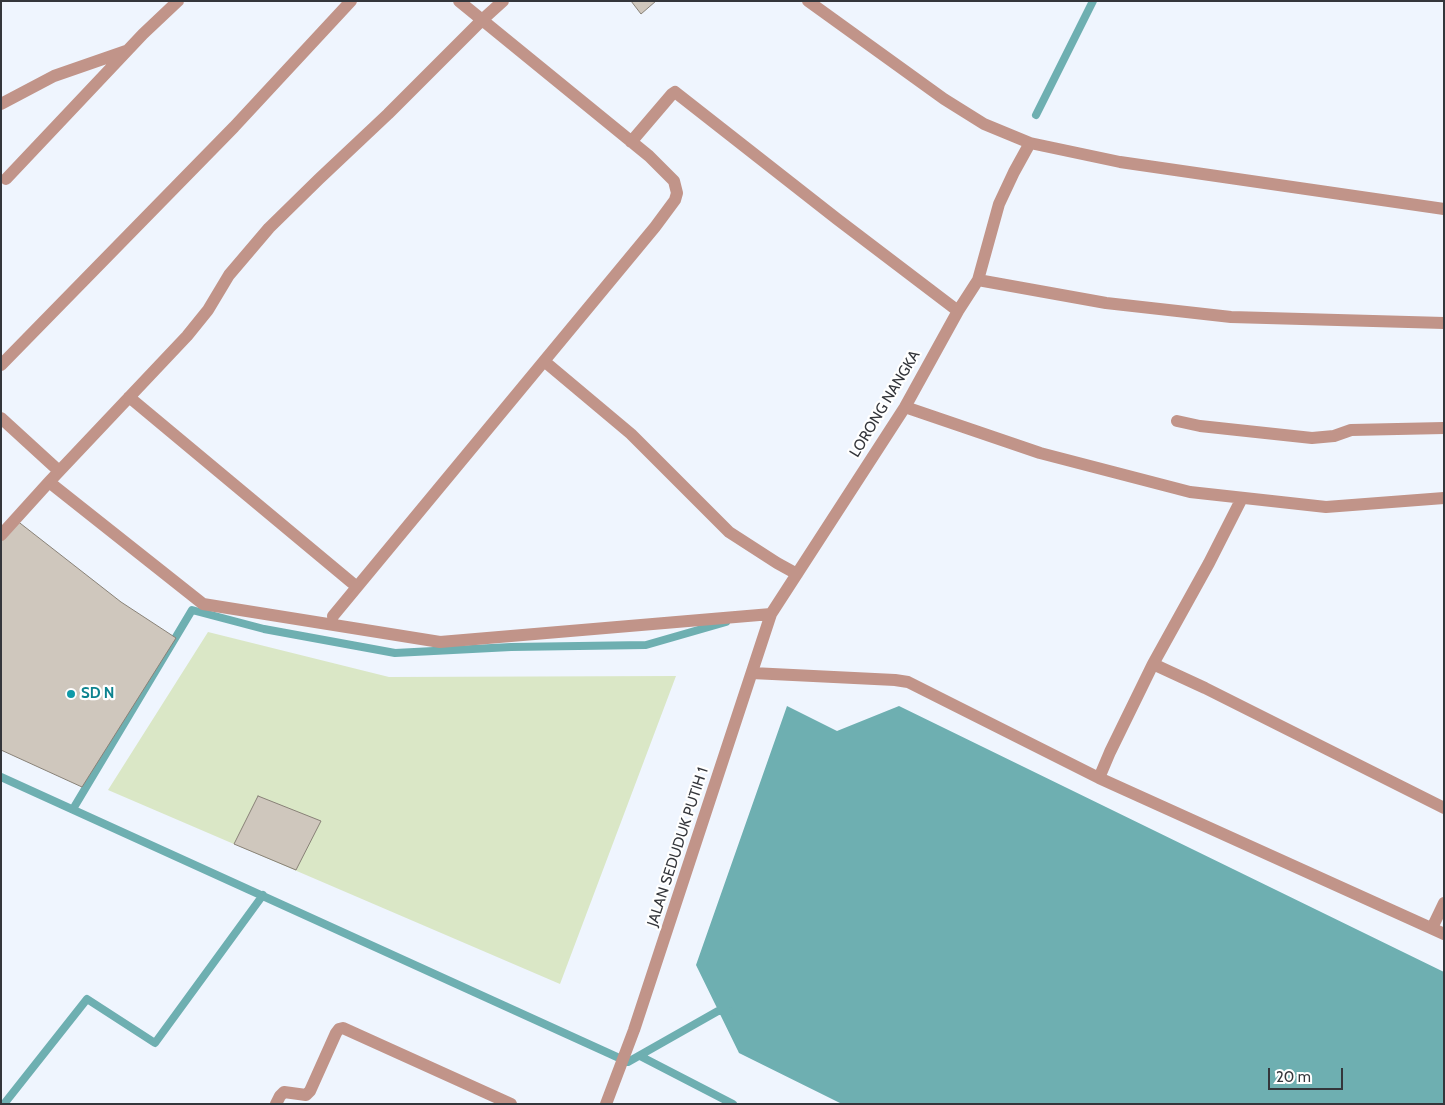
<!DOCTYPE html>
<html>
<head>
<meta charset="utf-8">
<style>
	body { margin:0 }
	#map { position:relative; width:1445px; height:1105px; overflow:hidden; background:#eff5fe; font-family:Cabin,sans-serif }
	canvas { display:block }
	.frame { position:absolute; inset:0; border:2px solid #34363b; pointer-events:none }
	.scale { position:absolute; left:1268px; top:1068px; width:75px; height:22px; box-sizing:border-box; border:2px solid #34363b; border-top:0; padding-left:6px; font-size:15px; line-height:18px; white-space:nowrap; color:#34363b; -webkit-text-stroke:4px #fff; paint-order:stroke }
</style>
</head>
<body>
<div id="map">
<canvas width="1445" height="1105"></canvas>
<div class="frame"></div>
<div class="scale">20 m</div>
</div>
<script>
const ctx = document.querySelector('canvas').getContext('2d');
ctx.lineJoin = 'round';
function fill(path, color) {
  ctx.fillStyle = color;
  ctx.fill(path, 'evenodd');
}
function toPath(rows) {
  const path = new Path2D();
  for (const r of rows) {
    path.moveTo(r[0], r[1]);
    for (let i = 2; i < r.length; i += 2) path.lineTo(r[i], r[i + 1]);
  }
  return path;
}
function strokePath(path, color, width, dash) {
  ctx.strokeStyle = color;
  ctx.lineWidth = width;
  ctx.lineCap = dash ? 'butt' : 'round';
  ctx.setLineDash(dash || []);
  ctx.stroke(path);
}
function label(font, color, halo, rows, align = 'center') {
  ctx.font = font + ' Cabin,sans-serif';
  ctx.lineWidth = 4.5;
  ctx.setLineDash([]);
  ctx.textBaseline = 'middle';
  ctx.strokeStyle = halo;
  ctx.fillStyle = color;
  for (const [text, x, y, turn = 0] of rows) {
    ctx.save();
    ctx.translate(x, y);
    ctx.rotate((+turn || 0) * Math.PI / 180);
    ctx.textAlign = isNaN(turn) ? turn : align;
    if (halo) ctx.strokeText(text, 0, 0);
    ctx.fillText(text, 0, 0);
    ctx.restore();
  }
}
fill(toPath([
	[208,632,389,677,676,676,560,984,108,790]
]), '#dae7c6');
fill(toPath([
	[787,706,837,731,899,706,1444,972,1444,1104,842,1104,739,1053,696,965]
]), '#6eafb1');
strokePath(toPath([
	[1036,115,1093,1],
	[1,777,628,1062,718,1011,729,1011],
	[73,809,192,610,264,629,395,653,511,647,646,645,726,622],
	[640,1056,733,1104],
	[4,1104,87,999,155,1043,263,895]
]), '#6eafb1', 8);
const building = toPath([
	[631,1,656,1,641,14,631,1],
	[16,520,121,602,176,638,82,787,1,750,1,537,16,520],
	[258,796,321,821,296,870,234,844,258,796]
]);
fill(building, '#cfc7bd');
strokePath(building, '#888177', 1);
strokePath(toPath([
	[808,1,944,99,984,124,1030,143,1120,162,1444,209],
	[1,104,54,76,126,51],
	[631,142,672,94,675,92,837,219,958,311],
	[6,179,143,34,178,1],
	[978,280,1106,303,1231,317,1444,323],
	[544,361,631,434,729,532,777,563,797,574],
	[1,365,234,127,351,1],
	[129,397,357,587],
	[905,407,1040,453,1190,492,1326,507,1444,498],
	[1,418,59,471],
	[1177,421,1200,426,1312,438,1334,436,1351,430,1444,428],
	[49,482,203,604,440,642,771,614],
	[1,535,49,482,187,336,208,310,229,275,269,228,319,179,388,114,482,20,503,1],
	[333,616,655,227,675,200,677,193,674,181,649,156,459,1],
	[1153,664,1205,688,1444,808],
	[752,673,895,680,908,682,1099,778,1444,934],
	[1099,778,1110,752,1153,664,1209,563,1242,498],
	[1432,928,1444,903],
	[276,1104,280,1096,284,1092,306,1095,310,1091,336,1033,339,1029,343,1028,511,1104],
	[606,1104,634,1030,771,614,905,407,958,311,978,280,999,204,1014,172,1030,143]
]), '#c19489', 12);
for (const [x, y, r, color] of [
	[71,694,5,"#0f9aa8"]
]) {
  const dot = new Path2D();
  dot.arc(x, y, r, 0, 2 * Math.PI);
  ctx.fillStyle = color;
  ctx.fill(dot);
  strokePath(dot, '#fff', 2);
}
label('15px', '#34363b', '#fff', [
	["LORONG NANGKA",885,404,-59],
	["JALAN SEDUDUK PUTIH 1",678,847,-72]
]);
label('bold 15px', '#0d838f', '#fff', [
	["SD N",81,694]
], 'left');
</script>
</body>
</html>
